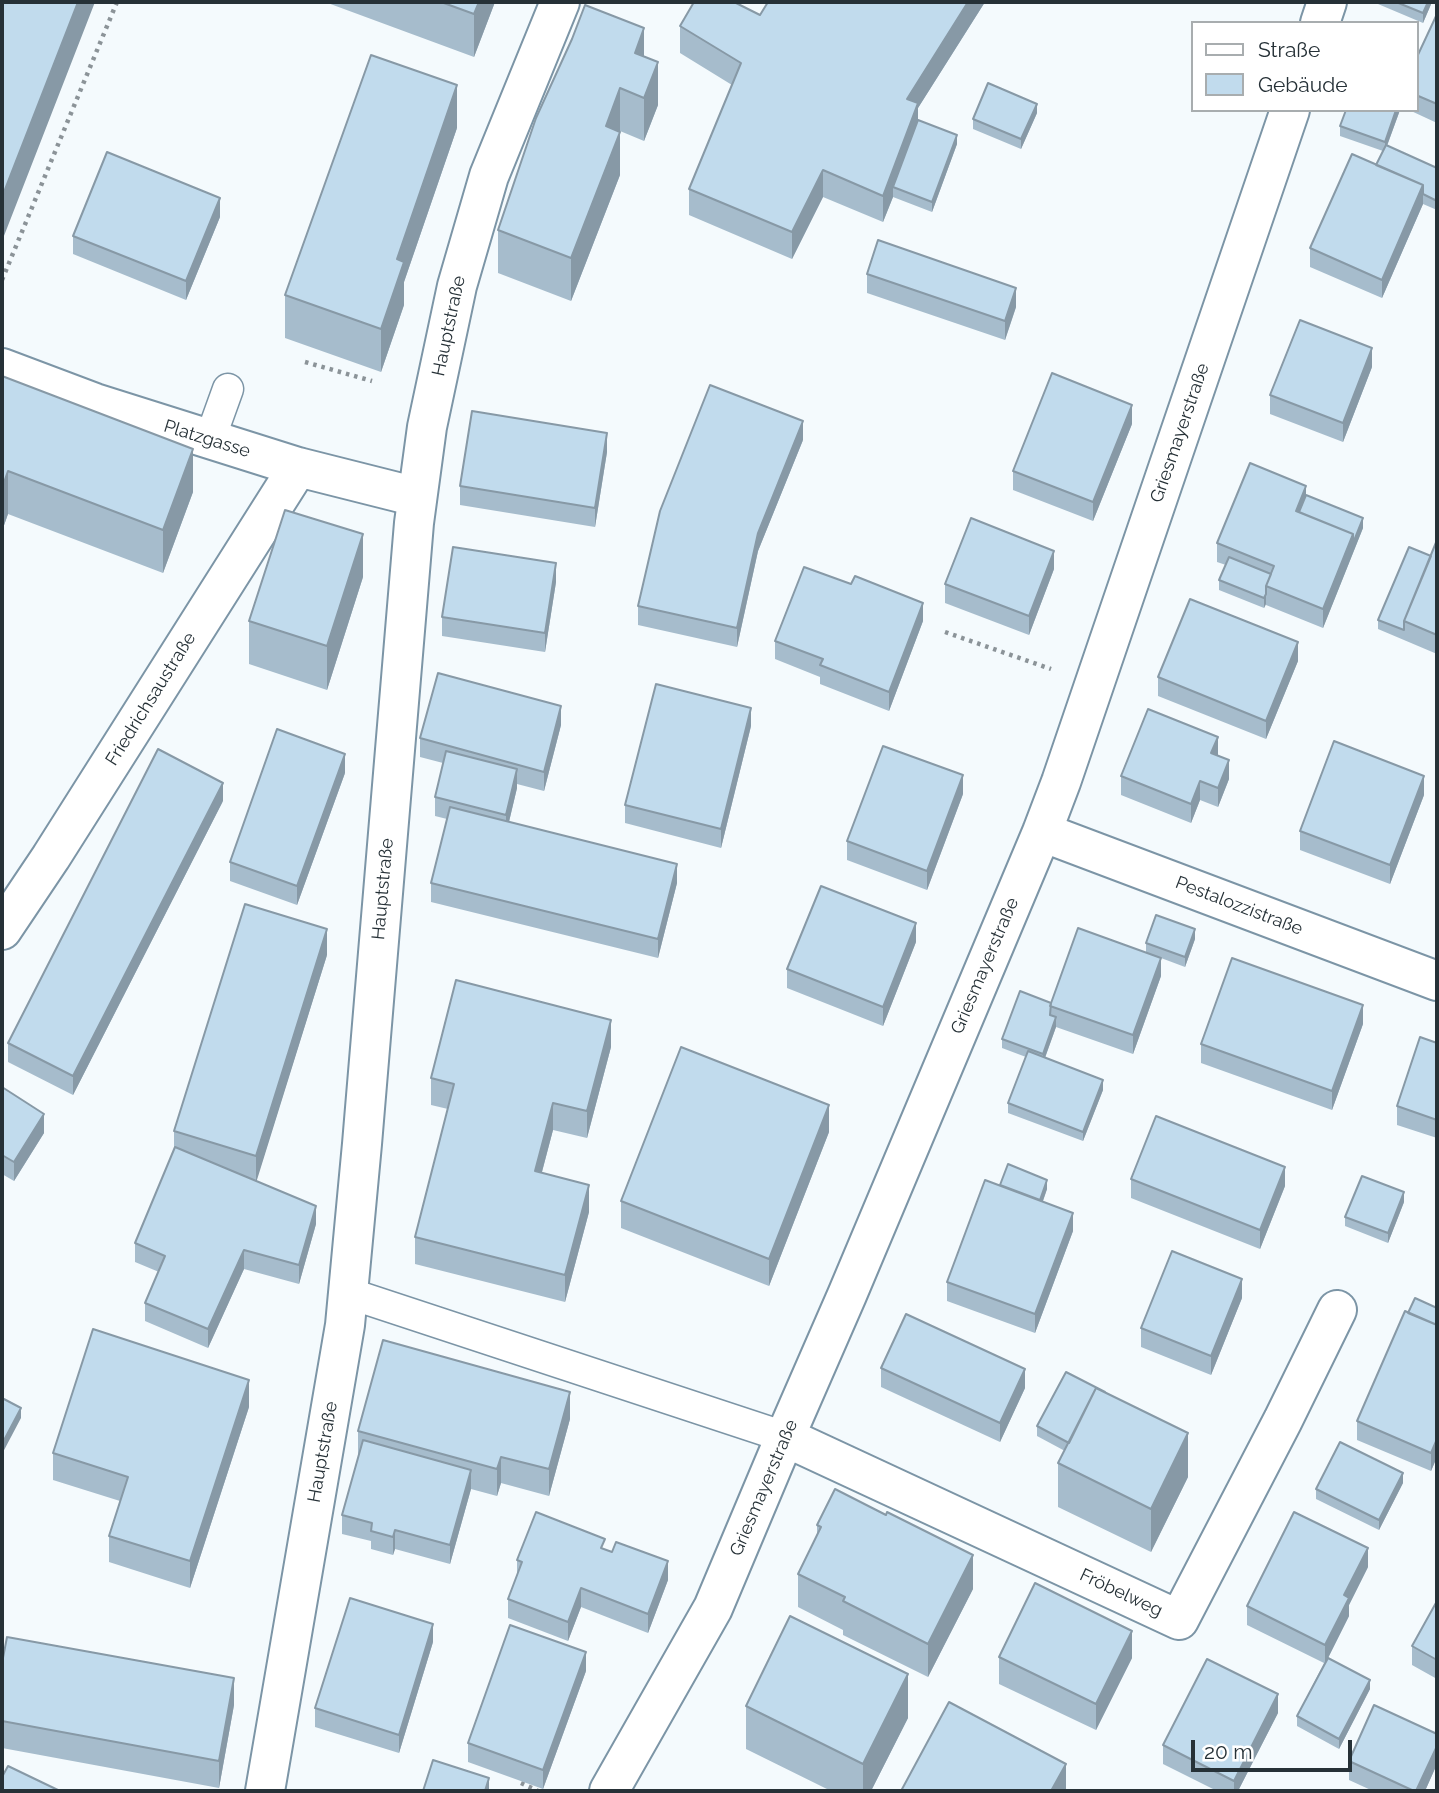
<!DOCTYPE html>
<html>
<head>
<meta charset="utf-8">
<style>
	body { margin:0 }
	#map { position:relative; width:1439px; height:1793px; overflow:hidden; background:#f4fafd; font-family:Raleway,sans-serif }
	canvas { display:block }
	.frame { position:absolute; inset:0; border:4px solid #263137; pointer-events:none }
	.legend { position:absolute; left:1191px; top:21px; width:228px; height:91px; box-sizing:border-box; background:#fff; border:2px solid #a8adaf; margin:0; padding:9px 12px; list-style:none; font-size:21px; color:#263137 }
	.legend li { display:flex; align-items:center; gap:14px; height:35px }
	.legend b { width:35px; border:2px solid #a8adaf }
	.scale { position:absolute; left:1191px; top:1740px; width:161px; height:32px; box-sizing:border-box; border:4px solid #263137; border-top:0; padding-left:9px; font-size:21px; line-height:24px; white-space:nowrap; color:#263137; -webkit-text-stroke:5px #fff; paint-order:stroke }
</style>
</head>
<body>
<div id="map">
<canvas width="1439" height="1793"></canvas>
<div class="frame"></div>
<ul class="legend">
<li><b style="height:9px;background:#fff"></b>Straße</li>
<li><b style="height:19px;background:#c1dbed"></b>Gebäude</li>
</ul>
<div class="scale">20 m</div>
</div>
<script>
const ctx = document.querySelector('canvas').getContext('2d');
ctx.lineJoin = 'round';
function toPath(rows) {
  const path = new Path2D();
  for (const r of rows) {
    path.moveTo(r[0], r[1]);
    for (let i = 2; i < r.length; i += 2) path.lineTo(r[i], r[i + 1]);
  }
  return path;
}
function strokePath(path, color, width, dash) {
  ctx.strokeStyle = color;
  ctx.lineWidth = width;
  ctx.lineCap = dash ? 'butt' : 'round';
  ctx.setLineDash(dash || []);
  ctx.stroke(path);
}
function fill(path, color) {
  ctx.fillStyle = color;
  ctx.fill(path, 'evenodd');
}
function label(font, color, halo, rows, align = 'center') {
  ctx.font = font + ' Raleway,sans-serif';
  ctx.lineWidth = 5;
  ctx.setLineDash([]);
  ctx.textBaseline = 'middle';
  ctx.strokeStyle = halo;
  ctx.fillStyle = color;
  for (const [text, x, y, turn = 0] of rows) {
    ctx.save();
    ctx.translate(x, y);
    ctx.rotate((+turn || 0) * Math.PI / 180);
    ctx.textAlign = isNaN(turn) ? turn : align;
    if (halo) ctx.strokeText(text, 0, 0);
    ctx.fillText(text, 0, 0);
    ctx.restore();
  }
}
const lane = toPath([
	[210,439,228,389],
	[348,1293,785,1437]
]);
const street = toPath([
	[1320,23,1327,2],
	[2,368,95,403,298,467,417,497],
	[1042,832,1437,981],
	[2,930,51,857,298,467],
	[785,1437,1179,1620,1283,1420,1337,1310],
	[609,1791,713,1608,785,1437,847,1295,1042,832,1061,782,1290,110]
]);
const secondary = toPath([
	[265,1791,345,1325,362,1144,414,523,427,427,457,286,489,176,560,2]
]);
strokePath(lane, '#7c95a6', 33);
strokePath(street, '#7c95a6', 42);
strokePath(secondary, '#7c95a6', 42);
strokePath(toPath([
	[2,280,117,2],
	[305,362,372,381],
	[945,632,1051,669],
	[521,1783,538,1791]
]), '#8b9398', 4.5, [3.5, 5]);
strokePath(lane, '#fff', 30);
strokePath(street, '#fff', 38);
strokePath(secondary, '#fff', 38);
fill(toPath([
	[325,2,495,2,474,57],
	[768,2,985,2,918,108,918,120,957,144,932,212,893,197,883,222,823,197,792,259,689,215,689,189,732,85,680,53,680,26,760,15],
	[1378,2,1432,2,1423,23,1378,4],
	[1437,14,1437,123,1409,110,1416,110,1416,59],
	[644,57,658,105,644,141,620,131,620,175,571,301,498,273,498,230],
	[1400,110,1387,146,1437,168,1437,210,1423,204,1382,298,1310,267,1310,248,1376,165,1383,151,1340,136,1340,126],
	[1037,113,1021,149,973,129,973,119],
	[457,128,404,282,404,305,381,372,285,338,285,295],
	[220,217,186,300,73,254,73,236],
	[867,274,1016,307,1005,340,867,293],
	[1372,367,1343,442,1270,414,1270,395],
	[2,376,193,492,163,573,8,514,2,531],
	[1132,424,1093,521,1013,490,1013,471],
	[803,440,758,551,737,647,638,625,638,606],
	[607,452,595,527,460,505,460,486],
	[1306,495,1363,528,1323,628,1266,605,1266,604,1264,608,1219,590,1219,580,1226,565,1217,562,1217,543],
	[1437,540,1437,654,1378,629,1378,620,1431,556],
	[1054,569,1029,635,945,603,945,584],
	[363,577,327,690,249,664,249,621],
	[556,582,545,652,442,636,442,617],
	[851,584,923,621,889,711,820,684,820,677,775,659,775,641],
	[1298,661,1266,739,1158,696,1158,677],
	[561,725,544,791,517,784,517,788,509,822,677,883,658,958,431,902,431,883,447,819,435,816,435,797,443,763,420,757,420,738],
	[751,726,721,848,625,823,625,805],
	[1218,755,1229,779,1218,807,1200,800,1191,823,1121,795,1121,776],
	[345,773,297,905,230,881,230,862],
	[963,794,927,890,847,860,847,841],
	[1424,795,1390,884,1300,850,1300,831],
	[223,801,73,1095,8,1062,8,1043],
	[1195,939,1185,967,1161,958,1161,976,1133,1054,1056,1027,1045,1058,1103,1090,1083,1141,1008,1113,1008,1103,1026,1057,1002,1048,1002,1039,1051,1003,1146,952,1146,943],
	[916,942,883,1026,787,988,787,969],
	[327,955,256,1181,316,1224,299,1284,244,1269,208,1348,145,1321,145,1303,159,1272,135,1262,135,1243,174,1149,174,1131],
	[1363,1024,1332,1110,1201,1063,1201,1044],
	[1437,1043,1437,1138,1397,1125,1397,1106],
	[611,1047,587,1138,553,1130,542,1172,589,1212,565,1302,415,1264,415,1237,448,1109,431,1105,431,1078],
	[2,1087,44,1133,14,1181,2,1174],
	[829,1132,769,1286,621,1228,621,1201],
	[1131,1179,1285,1186,1260,1249,1131,1198],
	[1000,1185,1047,1189,1043,1201,1073,1231,1035,1333,947,1301,947,1282],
	[1404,1202,1388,1243,1345,1226,1345,1217],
	[1242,1298,1211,1375,1141,1347,1141,1328],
	[1437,1308,1437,1457,1431,1471,1357,1440,1357,1421,1408,1313],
	[881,1368,1025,1388,1000,1442,881,1387],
	[249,1407,190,1588,109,1562,109,1536,120,1501,53,1480,53,1453],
	[570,1419,549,1496,501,1483,497,1496,471,1489,450,1564,395,1549,393,1555,371,1549,371,1541,342,1534,342,1515,358,1458,358,1431],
	[1037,1426,1188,1477,1151,1552,1058,1507,1058,1463,1065,1451,1037,1436],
	[1403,1483,1379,1530,1316,1499,1316,1489],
	[817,1525,973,1589,928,1677,843,1635,843,1630,798,1607,798,1574,817,1535],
	[605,1549,668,1580,648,1633,581,1607,568,1641,508,1618,508,1599,517,1575,517,1560],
	[1368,1567,1349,1605,1349,1616,1328,1658,1370,1689,1339,1749,1297,1726,1297,1716,1324,1663,1247,1625,1247,1606],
	[1437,1601,1437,1679,1412,1665,1412,1646],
	[433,1642,399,1753,315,1727,315,1708],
	[999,1657,1132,1658,1096,1730,999,1684],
	[2,1663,234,1705,219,1788,2,1748],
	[586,1671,543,1789,468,1762,468,1743],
	[746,1706,908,1718,871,1791,831,1791,746,1749],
	[1278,1713,1238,1791,1217,1791,1163,1764,1163,1745],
	[1437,1734,1437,1764,1425,1791,1373,1791,1349,1780,1349,1761]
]), '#a6bccc');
fill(toPath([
	[78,2,95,2,2,241,2,197],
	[479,2,495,2,474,57,474,14],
	[968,2,985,2,918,108,918,130,893,187,893,197,883,222,883,196,907,99],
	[1428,2,1432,2,1423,23,1423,13],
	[644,28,644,71,635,53],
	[658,62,658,105,644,141,644,98],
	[457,85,457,128,404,282,404,305,381,372,381,329,397,259],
	[620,88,620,175,571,301,571,258,606,126],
	[1037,104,1037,113,1021,149,1021,139],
	[1396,110,1400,110,1385,151,1385,142],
	[957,135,957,144,932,212,932,202],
	[823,170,823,197,792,259,792,232],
	[1423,185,1423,204,1382,298,1382,280],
	[220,198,220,217,186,300,186,281],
	[1016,288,1016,307,1005,340,1005,321],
	[1372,348,1372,367,1343,442,1343,423],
	[1132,405,1132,424,1093,521,1093,502],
	[803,421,803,440,758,551,737,647,737,628,758,533],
	[607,433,607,452,595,527,595,508],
	[193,449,193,492,163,573,163,530],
	[8,471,8,514,2,531,2,488],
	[1306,486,1306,505,1296,520,1296,511],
	[1363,518,1363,528,1353,553,1353,543],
	[363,534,363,577,327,690,327,646],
	[1353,534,1353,553,1323,628,1323,609],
	[1054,551,1054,569,1029,635,1029,616],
	[556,563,556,582,545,652,545,633],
	[1266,594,1266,604,1264,608,1264,598],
	[923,603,923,621,889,711,889,692],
	[1298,642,1298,661,1266,739,1266,721],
	[561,706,561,725,544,791,544,772],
	[751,708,751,726,721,848,721,829],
	[1218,737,1218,756,1211,753],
	[345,754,345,773,297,905,297,886],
	[1229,760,1229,779,1218,807,1218,788],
	[517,769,517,788,506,834,506,815],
	[963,775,963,794,927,890,927,871],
	[1424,776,1424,795,1390,884,1390,865],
	[1200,781,1200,800,1191,823,1191,804],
	[223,783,223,801,73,1095,73,1076],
	[677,864,677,883,658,958,658,939],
	[916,923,916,942,883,1026,883,1007],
	[327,929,327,955,256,1183,256,1156],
	[1195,929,1195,939,1185,967,1185,957],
	[1161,958,1161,976,1133,1054,1133,1035],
	[1363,1005,1363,1024,1332,1110,1332,1091],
	[1056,1017,1056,1027,1043,1063,1043,1054],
	[611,1020,611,1047,587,1138,587,1111],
	[1103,1080,1103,1090,1083,1141,1083,1132],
	[553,1103,553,1130,535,1198,535,1171],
	[829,1105,829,1132,769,1286,769,1259],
	[44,1114,44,1133,14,1181,14,1162],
	[1285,1167,1285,1186,1260,1249,1260,1230],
	[1047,1180,1047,1189,1038,1215,1038,1205],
	[589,1185,589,1212,565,1302,565,1275],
	[1404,1192,1404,1202,1388,1243,1388,1233],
	[316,1206,316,1224,299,1284,299,1265],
	[1073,1213,1073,1231,1035,1333,1035,1314],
	[244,1250,244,1269,208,1348,208,1329],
	[1242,1279,1242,1298,1211,1375,1211,1356],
	[1025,1369,1025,1388,1000,1442,1000,1423],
	[249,1380,249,1407,190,1588,190,1561],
	[570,1392,570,1419,549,1496,549,1469],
	[21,1408,21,1418,2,1454,2,1444],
	[1188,1433,1188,1477,1151,1552,1151,1509],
	[1437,1439,1437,1457,1431,1471,1431,1453],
	[501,1457,501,1483,497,1496,497,1469],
	[471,1470,471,1489,450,1564,450,1545],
	[1403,1473,1403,1483,1379,1530,1379,1520],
	[395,1530,395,1549,393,1555,393,1537],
	[1368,1548,1368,1567,1349,1605,1349,1616,1325,1664,1325,1645,1344,1595],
	[973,1555,973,1589,928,1677,928,1644],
	[668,1561,668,1580,648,1633,648,1614],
	[581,1588,581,1607,568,1641,568,1622],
	[433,1624,433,1642,399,1753,399,1735],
	[1132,1631,1132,1658,1096,1730,1096,1704],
	[586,1652,586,1671,543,1789,543,1770],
	[908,1674,908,1718,871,1791,863,1791,863,1764],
	[234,1678,234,1705,219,1788,219,1761],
	[1370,1680,1370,1689,1339,1749,1339,1739],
	[1278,1694,1278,1713,1238,1791,1234,1791,1234,1781],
	[1437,1746,1437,1764,1425,1791,1416,1791],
	[1066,1764,1066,1791,1051,1791],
	[489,1778,489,1791,485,1791]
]), '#8799a6');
const building = toPath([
	[2,2,78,2,2,197,2,2],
	[441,2,479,2,474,14,441,2],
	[694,2,734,2,760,15,768,2,968,2,907,99,918,103,883,196,823,170,792,232,689,189,741,63,680,26,694,2],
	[1396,2,1428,2,1423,13,1396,2],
	[585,5,644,28,635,53,658,62,644,98,620,88,606,126,620,132,571,258,498,230,536,118,572,39,585,5],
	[1437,14,1437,104,1416,95,1416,59,1437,14],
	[371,55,457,85,397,259,404,262,381,329,285,295,371,55],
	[988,83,1037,104,1021,139,973,119,988,83],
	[1346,110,1396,110,1385,142,1340,126,1346,110],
	[918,120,957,135,932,202,893,187,918,120],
	[1386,145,1437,168,1437,201,1423,194,1423,185,1376,165,1386,145],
	[107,152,220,198,186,281,73,236,107,152],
	[1352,154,1423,185,1382,280,1310,248,1352,154],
	[878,240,1016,288,1005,321,867,274,878,240],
	[1300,320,1372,348,1343,423,1270,395,1300,320],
	[1052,373,1132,405,1093,502,1013,471,1052,373],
	[2,376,193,449,163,530,8,471,2,488,2,376],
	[710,385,803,421,758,533,737,628,638,606,660,511,710,385],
	[472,411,607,433,595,508,460,486,472,411],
	[1250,463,1306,486,1296,511,1353,534,1323,609,1266,586,1274,566,1217,543,1250,463],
	[1306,495,1363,518,1353,543,1353,534,1299,512,1306,495],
	[285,510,363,534,327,646,249,621,285,510],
	[971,518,1054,551,1029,616,945,584,971,518],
	[1437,540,1437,635,1404,621,1437,540],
	[453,547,556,563,545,633,442,617,453,547],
	[1409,547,1431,556,1404,621,1404,630,1378,620,1409,547],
	[1229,557,1271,574,1266,586,1266,594,1264,598,1219,580,1229,557],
	[804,567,851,584,855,576,923,603,889,692,820,665,823,659,775,641,804,567],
	[1190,599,1298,642,1266,721,1158,677,1190,599],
	[438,673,561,706,544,772,420,738,438,673],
	[656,684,751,708,721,829,625,805,656,684],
	[1148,709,1218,737,1211,753,1229,760,1218,788,1200,781,1191,804,1121,776,1148,709],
	[277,729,345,754,297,886,230,862,277,729],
	[1334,741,1424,776,1390,865,1300,831,1334,741],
	[883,746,963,775,927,871,847,841,883,746],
	[158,749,223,783,73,1076,8,1043,158,749],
	[446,751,517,769,506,815,435,797,446,751],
	[450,807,677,864,658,939,431,883,450,807],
	[821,886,916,923,883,1007,787,969,821,886],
	[245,904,327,929,256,1156,174,1131,245,904],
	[1156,915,1195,929,1185,957,1146,943,1156,915],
	[1078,928,1161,958,1133,1035,1050,1006,1078,928],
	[1232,958,1363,1005,1332,1091,1201,1044,1232,958],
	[456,980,611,1020,587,1111,553,1103,535,1171,589,1185,565,1275,415,1237,454,1084,431,1078,456,980],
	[1020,991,1051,1003,1050,1015,1056,1017,1043,1054,1002,1039,1020,991],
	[1420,1037,1437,1043,1437,1120,1397,1106,1420,1037],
	[681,1047,829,1105,769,1259,621,1201,681,1047],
	[1028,1051,1103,1080,1083,1132,1008,1103,1028,1051],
	[2,1087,44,1114,14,1162,2,1155,2,1087],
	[1156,1116,1285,1167,1260,1230,1131,1179,1156,1116],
	[175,1147,316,1206,299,1265,244,1250,208,1329,145,1303,165,1256,135,1243,175,1147],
	[1008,1164,1047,1180,1040,1200,1000,1185,1008,1164],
	[1362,1176,1404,1192,1388,1233,1345,1217,1362,1176],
	[985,1180,1073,1213,1035,1314,947,1282,985,1180],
	[1172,1251,1242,1279,1211,1356,1141,1328,1172,1251],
	[1415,1298,1437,1308,1437,1325,1408,1313,1415,1298],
	[1405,1311,1437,1325,1437,1439,1431,1453,1357,1421,1405,1311],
	[906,1314,1025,1369,1000,1423,881,1368,906,1314],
	[93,1329,249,1380,190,1561,109,1536,128,1477,53,1453,93,1329],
	[383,1340,570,1392,549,1469,501,1457,497,1469,358,1431,383,1340],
	[1066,1372,1105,1392,1096,1388,1069,1443,1037,1426,1066,1372],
	[1096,1388,1188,1433,1151,1509,1058,1463,1096,1388],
	[2,1398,21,1408,2,1444,2,1398],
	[363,1440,471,1470,450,1545,395,1530,393,1537,371,1531,372,1523,342,1515,363,1440],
	[1340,1442,1403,1473,1379,1520,1316,1489,1340,1442],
	[835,1489,886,1515,887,1512,973,1555,928,1644,843,1601,845,1597,798,1574,821,1527,817,1525,835,1489],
	[536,1512,605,1539,601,1548,612,1552,616,1542,668,1561,648,1614,581,1588,568,1622,508,1599,522,1562,517,1560,536,1512],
	[1294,1512,1368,1548,1344,1595,1349,1598,1325,1645,1247,1606,1294,1512],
	[1035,1583,1132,1631,1096,1704,999,1657,1035,1583],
	[350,1598,433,1624,399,1735,315,1708,350,1598],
	[1437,1601,1437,1660,1412,1646,1437,1601],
	[790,1616,908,1674,863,1764,746,1706,790,1616],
	[510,1625,586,1652,543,1770,468,1743,510,1625],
	[7,1637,234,1678,219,1761,2,1721,2,1663,7,1637],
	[1328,1658,1370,1680,1339,1739,1297,1716,1328,1658],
	[1207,1659,1278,1694,1234,1781,1163,1745,1207,1659],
	[949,1702,1066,1764,1051,1791,901,1791,949,1702],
	[1374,1705,1437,1734,1437,1746,1416,1791,1414,1791,1349,1761,1374,1705],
	[433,1760,489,1778,485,1791,423,1791,433,1760],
	[8,1766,60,1791,2,1791,2,1777,8,1766]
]);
fill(building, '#c1dbed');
strokePath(building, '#8799a6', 2);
label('18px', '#263137', '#fff', [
	["Hauptstraße",449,326,-78],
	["Griesmayerstraße",1180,433,-71],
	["Platzgasse",207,439,17],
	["Friedrichsaustraße",151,699,-58],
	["Hauptstraße",383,889,-85],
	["Pestalozzistraße",1239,906,21],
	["Griesmayerstraße",985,966,-67],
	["Hauptstraße",323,1452,-80],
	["Griesmayerstraße",764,1488,-67],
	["Fröbelweg",1121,1593,25]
]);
</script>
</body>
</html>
